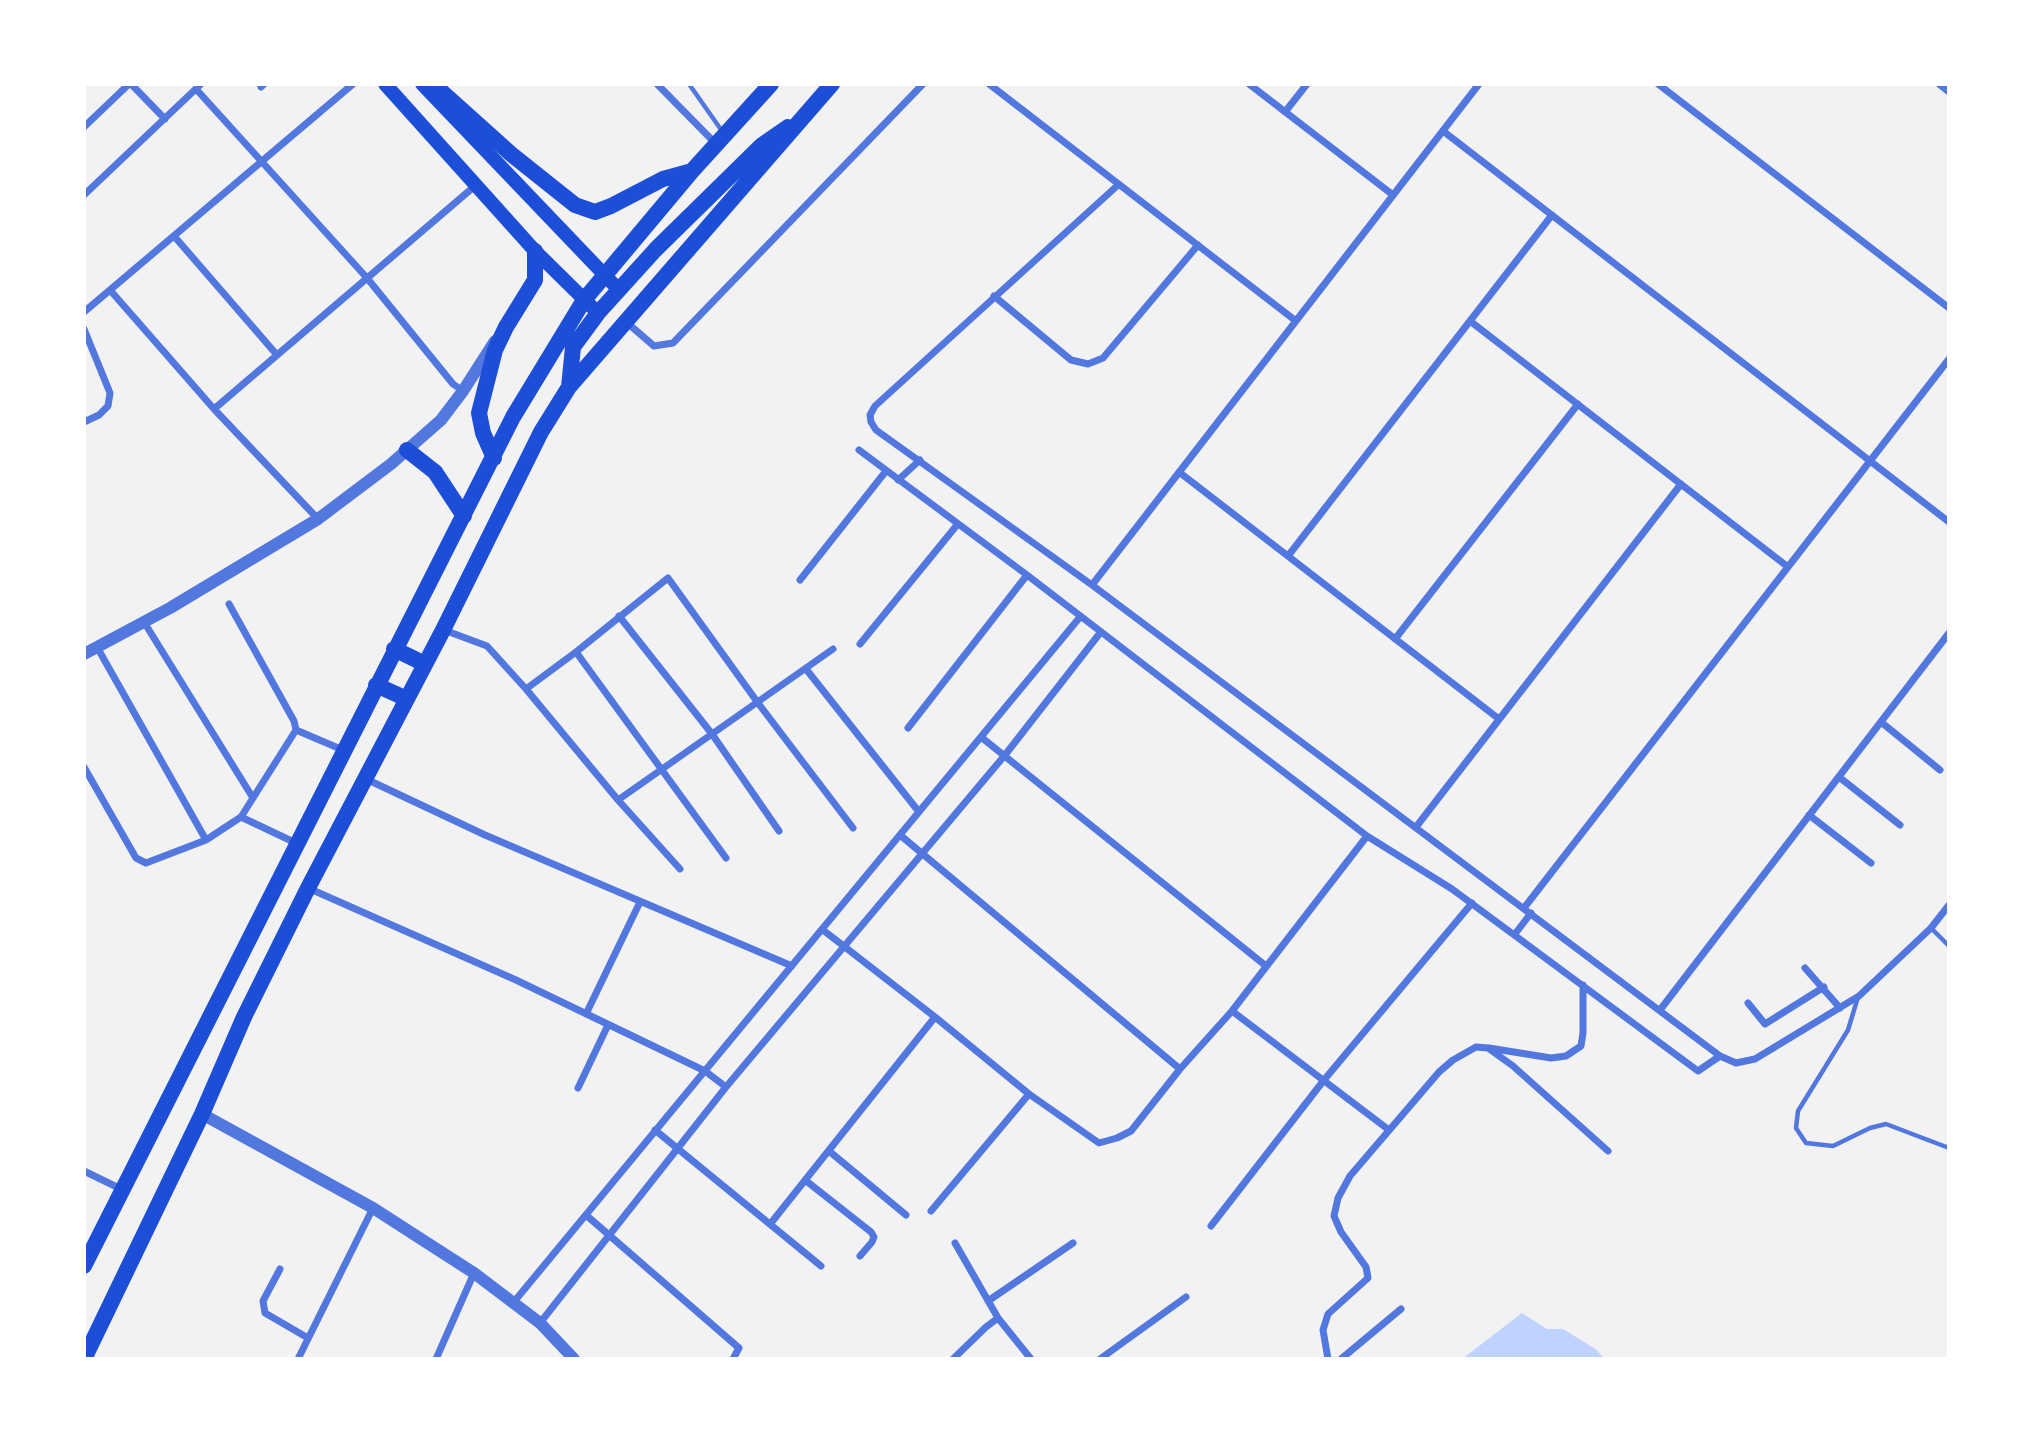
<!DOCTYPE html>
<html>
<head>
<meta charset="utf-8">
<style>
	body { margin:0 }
	#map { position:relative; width:2033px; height:1443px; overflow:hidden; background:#f2f2f2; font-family:"Alegreya Sans",sans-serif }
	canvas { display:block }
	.frame { position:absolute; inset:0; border:86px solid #fff; pointer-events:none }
</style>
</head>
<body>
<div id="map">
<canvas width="2033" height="1443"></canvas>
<div class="frame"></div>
</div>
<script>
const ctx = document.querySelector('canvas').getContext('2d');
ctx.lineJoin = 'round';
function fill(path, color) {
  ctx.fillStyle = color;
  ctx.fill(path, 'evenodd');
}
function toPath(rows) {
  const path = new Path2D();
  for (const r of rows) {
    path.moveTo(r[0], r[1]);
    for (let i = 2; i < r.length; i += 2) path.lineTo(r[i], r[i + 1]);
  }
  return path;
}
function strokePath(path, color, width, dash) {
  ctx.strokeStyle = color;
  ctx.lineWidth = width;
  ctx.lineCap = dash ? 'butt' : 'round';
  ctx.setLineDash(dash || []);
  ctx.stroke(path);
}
fill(toPath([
	[1522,1313,1547,1329,1563,1329,1597,1350,1604,1359,1462,1359]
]), '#bfd3fe');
strokePath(toPath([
	[689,84,722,131],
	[1931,928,1949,946],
	[1858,997,1848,1030,1798,1111,1796,1128,1806,1143,1833,1146,1870,1128,1886,1124,1949,1148]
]), '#5277de', 4.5);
strokePath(toPath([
	[131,84,165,119],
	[657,84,715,143],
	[989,84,1296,321],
	[1249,84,1393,195],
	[1658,84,1949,308],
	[1939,84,1949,92],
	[261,87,264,84],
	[196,89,367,278,453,384,463,391],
	[1285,112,1307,84],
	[84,127,129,84],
	[1443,131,1949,522],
	[1118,185,875,406,870,415,871,422,876,430,1092,585,1720,1056,1736,1063,1755,1059,1859,996,1931,928,1949,905],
	[84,195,201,84],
	[174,236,277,355],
	[110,290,214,409,318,519],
	[994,296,1071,360,1088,364,1103,358,1198,245],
	[84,312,353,84],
	[625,321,654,346,673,343,923,84],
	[1470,321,1788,567],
	[84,329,110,393,108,406,99,415,84,422],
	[214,409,476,185],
	[859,450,1027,575,1367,836],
	[1179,472,1499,719],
	[898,480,920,460],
	[1288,556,1552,215],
	[800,580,886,471],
	[1092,585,1479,84],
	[619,616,712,734,779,831],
	[144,622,253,798],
	[444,630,487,646,526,689,618,800,680,869],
	[1395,639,1578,404],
	[860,644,957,525],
	[97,647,206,840],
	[576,652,726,858],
	[806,669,919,812],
	[526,689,576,652,668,578,758,703,853,828],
	[1881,722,1940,770],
	[908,728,1027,575],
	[296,730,343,750],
	[981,737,1266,966],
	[84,767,136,858,146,863,206,840,241,817,296,730,294,721,229,604],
	[1839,777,1900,825],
	[366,779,485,835,792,966],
	[618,800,833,649],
	[1809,815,1871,863],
	[241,817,298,844],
	[1416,827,1681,484],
	[900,835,1180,1069],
	[308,888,516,980,705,1071,726,1087],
	[1524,908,1949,359],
	[823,930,935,1017,1029,1094,1099,1143,1117,1138,1131,1131,1180,1069,1232,1011,1367,836,1452,889,1698,1071,1720,1056],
	[1515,934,1531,913],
	[1805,968,1840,1008],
	[1748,1003,1765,1024,1824,987],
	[1660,1010,1949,633],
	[1232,1011,1389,1130],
	[586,1014,640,902],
	[1489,1048,1551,1058,1566,1056,1581,1046,1583,1033,1583,985],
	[578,1088,608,1025],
	[655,1130,821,1266],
	[829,1151,906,1215],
	[84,1171,121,1189],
	[805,1180,871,1232,874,1237,872,1242,860,1256],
	[931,1211,1029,1094],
	[586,1215,739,1348,733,1359],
	[771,1223,935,1017],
	[1211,1226,1324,1080,1472,903],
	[955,1243,998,1318,1031,1359],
	[280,1269,263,1301,265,1313,308,1338],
	[988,1301,1073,1243],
	[513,1303,1080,617],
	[540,1323,726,1087,1005,755,1100,633],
	[298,1359,373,1208],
	[436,1359,474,1273],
	[953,1359,986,1327,998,1318],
	[1100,1359,1186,1297],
	[1328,1359,1323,1330,1328,1314,1368,1278,1366,1267,1341,1232,1334,1216,1338,1198,1350,1176,1439,1072,1453,1060,1476,1047,1488,1048,1513,1066,1608,1151],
	[1341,1359,1401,1309]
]), '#5277de', 7);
strokePath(toPath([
	[84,654,170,608,318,519,391,464,441,420,463,391,495,341],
	[202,1114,373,1208,432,1246,474,1273,540,1323,574,1359]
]), '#5277de', 12);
strokePath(toPath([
	[385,84,535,251,598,313],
	[422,84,618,289]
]), '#1d4ed8', 14);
strokePath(toPath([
	[433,84,511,154,575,205,595,212,611,206,663,179,692,171],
	[569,387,573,347,598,313,656,249,762,145,788,127],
	[407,450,435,472,464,516],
	[494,458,483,433,479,413,495,350,506,327,535,280,535,251],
	[394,649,425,664],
	[376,685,407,699],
	[84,1266,513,417,584,300,692,171,771,84],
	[84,1359,202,1114,244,1017,308,888,443,630,541,432,569,387,832,84]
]), '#1d4ed8', 16);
</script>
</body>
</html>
